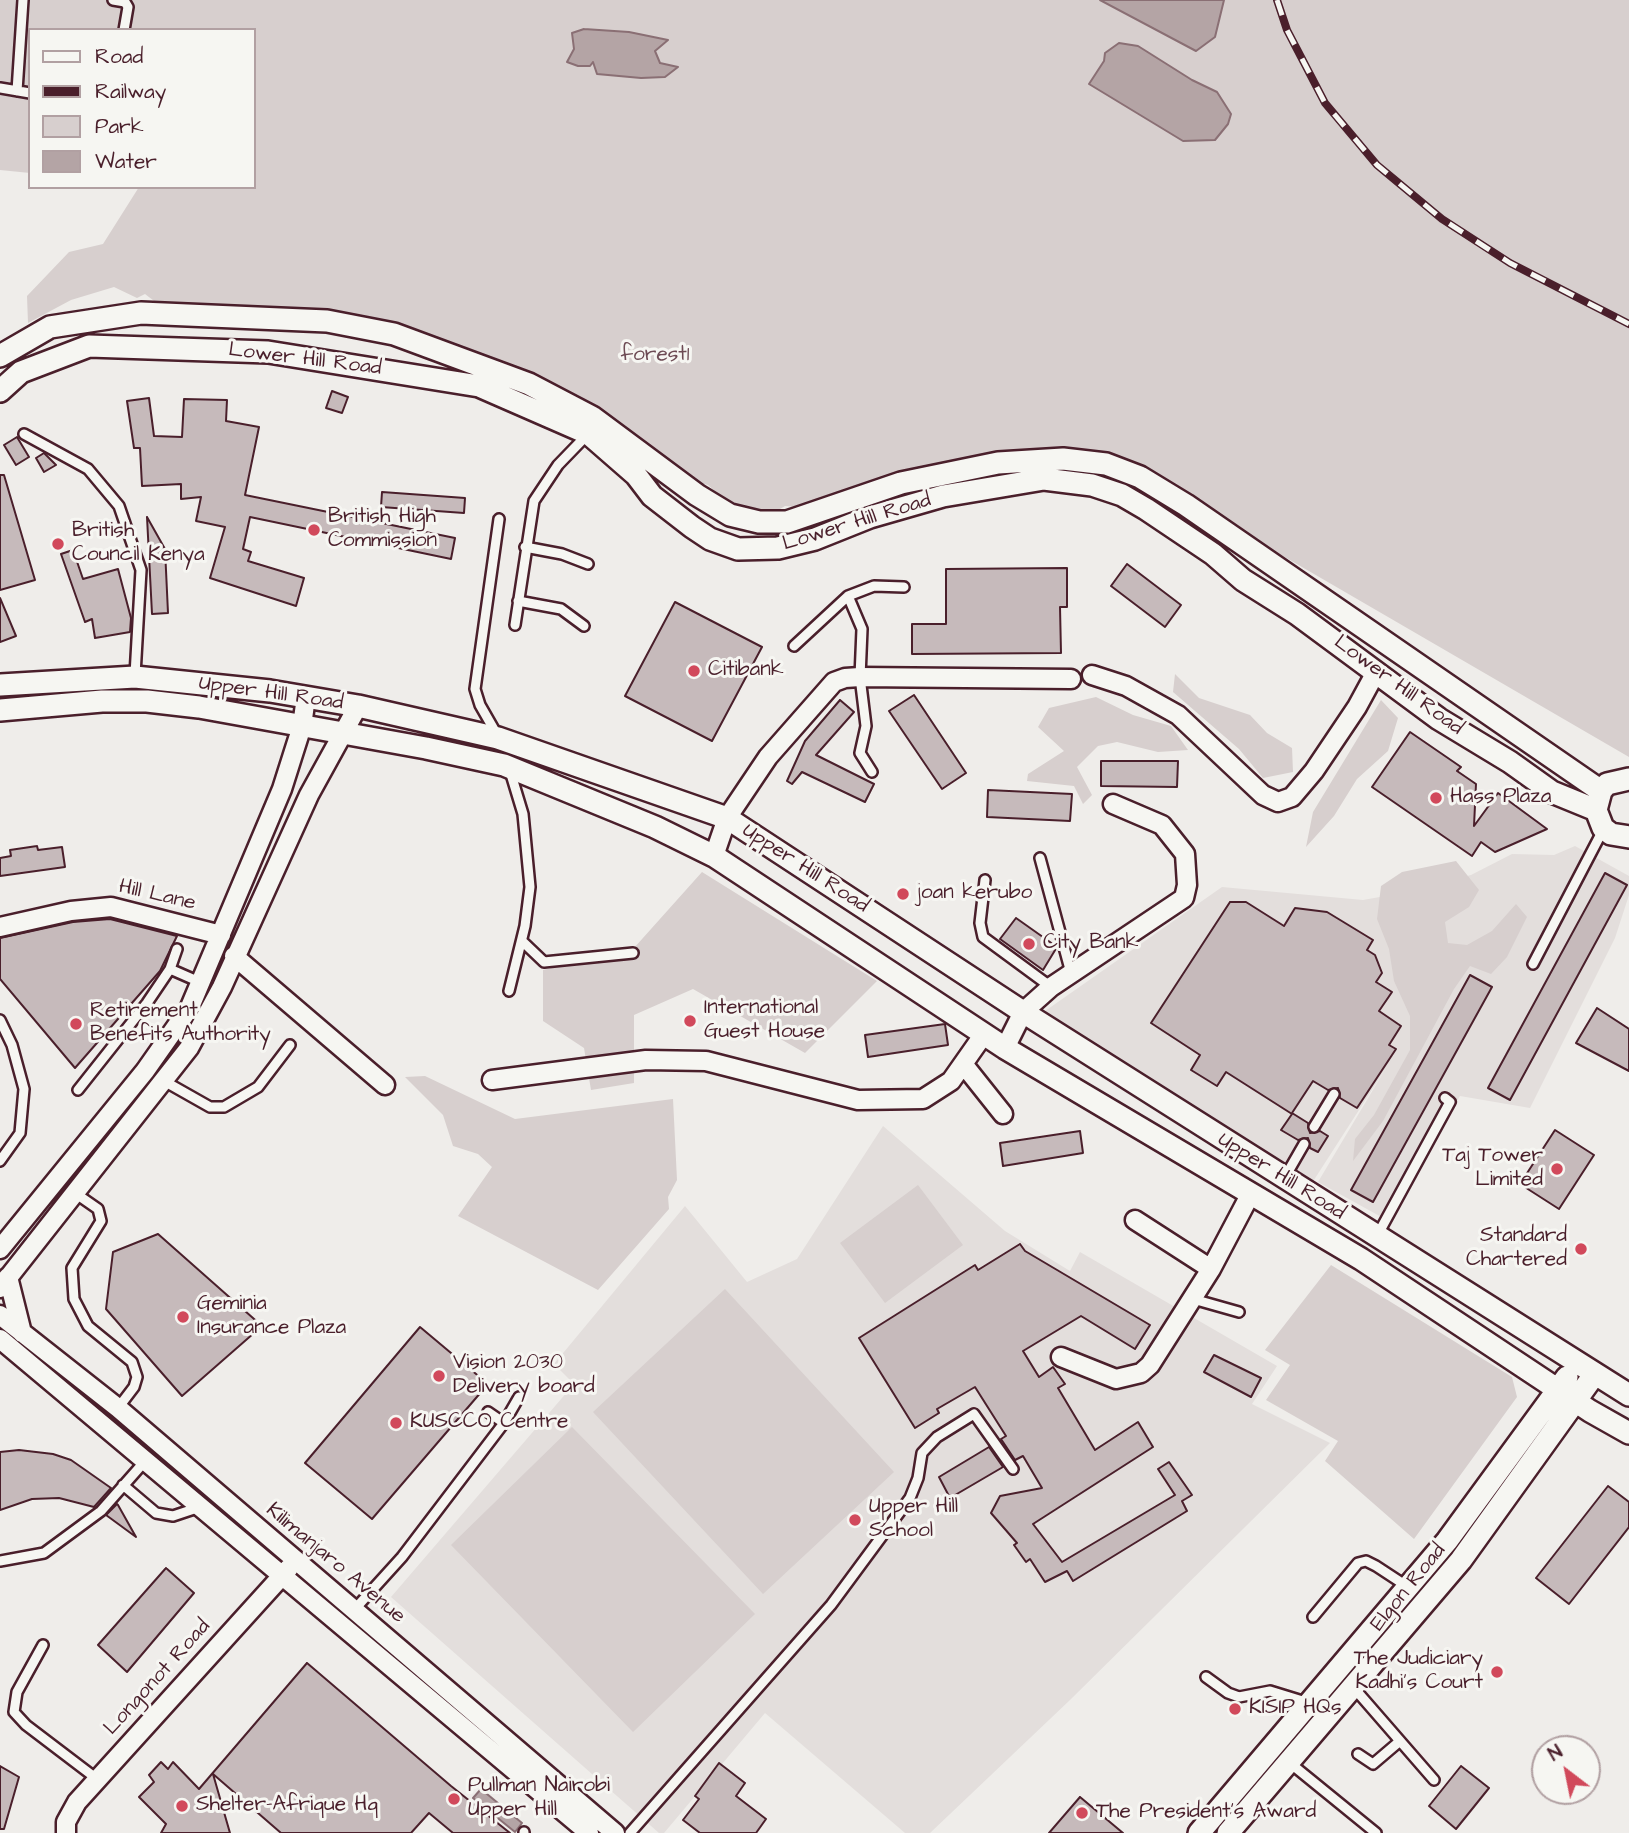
<!DOCTYPE html>
<html>
<head>
<meta charset="utf-8">
<style>
	body { margin:0 }
	#map { position:relative; width:1629px; height:1833px; overflow:hidden; background:#efedea; font-family:"Architects Daughter",sans-serif }
	canvas { display:block }
	.legend { position:absolute; left:28px; top:28px; width:228px; height:161px; box-sizing:border-box; background:#f6f6f2; border:2px solid #b1a0a2; margin:0; padding:9px 12px; list-style:none; font-size:21px; color:#4a1f2b }
	.legend li { display:flex; align-items:center; gap:14px; height:35px }
	.legend b { width:35px; border:2px solid #b1a0a2 }
	.north { position:absolute; left:1531px; top:1735px; width:70px; height:70px; box-sizing:border-box; background:#f6f6f2; border:2px solid #b1a0a2; border-radius:50%; rotate:328deg; font-size:19px; font-weight:700; line-height:28px; text-align:center; color:#4a1f2b }
	.north::after { content:''; display:block; margin:auto; width:24px; height:32px; background:#d1495b; clip-path:polygon(50% 0,100% 100%,50% 72%,0 100%) }
</style>
</head>
<body>
<div id="map">
<canvas width="1629" height="1833"></canvas>
<ul class="legend">
<li><b style="height:9px;background:#f6f6f2"></b>Road</li>
<li><b style="height:9px;background:#4a1f2b"></b>Railway</li>
<li><b style="height:19px;background:#d7cfce"></b>Park</li>
<li><b style="height:19px;background:#b4a4a5"></b>Water</li>
</ul>
<div class="north">N</div>
</div>
<script>
const ctx = document.querySelector('canvas').getContext('2d');
ctx.lineJoin = 'round';
function fill(path, color) {
  ctx.fillStyle = color;
  ctx.fill(path, 'evenodd');
}
function toPath(rows) {
  const path = new Path2D();
  for (const r of rows) {
    path.moveTo(r[0], r[1]);
    for (let i = 2; i < r.length; i += 2) path.lineTo(r[i], r[i + 1]);
  }
  return path;
}
function strokePath(path, color, width, dash) {
  ctx.strokeStyle = color;
  ctx.lineWidth = width;
  ctx.lineCap = dash ? 'butt' : 'round';
  ctx.setLineDash(dash || []);
  ctx.stroke(path);
}
function label(font, color, halo, rows, align = 'center') {
  ctx.font = font + ' "Architects Daughter",sans-serif';
  ctx.lineWidth = 6;
  ctx.setLineDash([]);
  ctx.textBaseline = 'middle';
  ctx.strokeStyle = halo;
  ctx.fillStyle = color;
  for (const [text, x, y, turn = 0] of rows) {
    ctx.save();
    ctx.translate(x, y);
    ctx.rotate((+turn || 0) * Math.PI / 180);
    ctx.textAlign = isNaN(turn) ? turn : align;
    if (halo) ctx.strokeText(text, 0, 0);
    ctx.fillText(text, 0, 0);
    ctx.restore();
  }
}
fill(toPath([
	[1575,846,1629,876,1629,895,1615,938,1530,1108,1460,1096,1385,1219,1318,1182,1386,1068,1312,1183,1038,1016,1222,887,1363,900,1413,891,1471,875,1512,854,1554,855],
	[883,1126,1005,1231,1070,1271,1080,1252,1277,1366,1252,1404,1330,1443,1070,1700,930,1833,905,1833,765,1713,664,1833,659,1833,391,1597,574,1384,554,1364,685,1206,747,1282,797,1259]
]), '#e3dedc');
fill(toPath([
	[0,0,1629,0,1629,757,1240,531,1182,515,1147,481,1110,456,906,475,812,508,785,506,770,515,741,515,708,485,681,478,581,408,394,334,171,314,145,294,137,298,114,287,71,300,28,323,27,296,69,252,103,244,139,187,254,187,254,30,30,30,30,173,0,170],
	[1175,674,1199,698,1250,715,1267,733,1292,748,1293,772,1263,778,1239,749,1173,692],
	[1096,697,1133,715,1171,726,1188,750,1158,752,1117,742,1098,746,1077,767,1092,795,1083,804,1074,786,1027,781,1028,774,1064,751,1038,727,1049,708],
	[1381,700,1398,718,1388,751,1357,779,1334,816,1306,847,1313,812],
	[1456,861,1479,890,1469,907,1445,922,1448,943,1467,945,1492,931,1516,904,1527,917,1507,957,1491,974,1470,966,1454,989,1383,1121,1353,1161,1355,1139,1374,1115,1410,1050,1410,1016,1394,981,1389,949,1377,919,1381,886,1402,872],
	[702,872,877,981,805,1053,693,989,634,1015,634,1083,591,1090,584,1048,543,1021,543,970,634,948],
	[425,1076,515,1119,673,1099,677,1180,668,1197,669,1209,598,1290,458,1216,492,1167,478,1154,453,1146,443,1115,405,1077],
	[918,1185,963,1245,885,1303,840,1243],
	[1331,1265,1512,1377,1517,1397,1414,1539,1325,1461,1338,1441,1266,1400,1290,1365,1265,1350],
	[725,1289,894,1472,763,1594,593,1412],
	[572,1427,755,1614,633,1732,451,1545]
]), '#d7cfce');
const water = toPath([
	[1100,0,1224,0,1215,37,1196,51,1100,0],
	[584,29,629,32,668,40,655,51,660,63,678,67,665,77,641,78,597,74,593,62,590,66,578,66,567,62,574,49,572,33,584,29],
	[1119,43,1138,46,1192,80,1217,92,1231,114,1228,124,1215,140,1183,141,1089,84,1104,61,1105,53,1119,43],
	[481,1789,522,1823,515,1832,473,1798,481,1789]
]);
fill(water, '#b4a4a5');
strokePath(water, '#8a6f74', 2);
const building = toPath([
	[332,391,348,397,342,413,326,408,332,391],
	[149,398,154,436,182,437,184,399,227,400,226,421,259,427,245,495,455,538,451,559,250,517,243,549,251,552,248,561,304,578,296,606,210,578,225,527,196,521,201,497,181,499,181,484,142,486,140,448,134,448,127,401,149,398],
	[17,437,29,457,16,465,4,445,17,437],
	[44,453,56,465,44,472,36,458,44,453],
	[0,475,4,475,35,580,0,590,0,475],
	[382,492,465,498,464,513,381,507,382,492],
	[147,517,165,549,168,613,152,614,147,517],
	[73,550,83,579,118,569,131,618,130,632,95,638,92,619,85,622,61,554,73,550],
	[1127,564,1181,605,1165,627,1111,586,1127,564],
	[1067,568,1067,607,1060,607,1061,653,912,654,912,624,946,624,946,569,1067,568],
	[0,598,16,636,0,642,0,598],
	[675,602,762,647,712,741,625,696,675,602],
	[914,695,966,773,942,789,889,711,914,695],
	[840,700,854,712,816,755,874,784,865,802,802,772,792,784,787,781,805,741,840,700],
	[1410,732,1461,767,1457,771,1476,784,1474,826,1498,793,1547,829,1495,852,1481,842,1472,856,1372,787,1410,732],
	[1101,761,1178,761,1177,787,1101,786,1101,761],
	[988,790,1072,794,1070,821,987,817,988,790],
	[37,846,38,850,62,847,65,867,0,876,0,858,11,856,10,850,37,846],
	[1605,873,1627,885,1510,1100,1488,1088,1605,873],
	[1230,902,1246,902,1284,926,1295,908,1327,912,1373,940,1367,950,1375,955,1382,973,1376,982,1392,992,1379,1011,1401,1026,1389,1045,1396,1049,1357,1108,1340,1098,1338,1088,1328,1090,1313,1081,1292,1113,1308,1123,1310,1133,1320,1131,1328,1136,1318,1152,1310,1148,1308,1138,1298,1140,1281,1130,1292,1114,1226,1072,1217,1086,1191,1070,1200,1055,1151,1023,1230,902],
	[1016,918,1057,947,1043,970,1000,939,1016,918],
	[110,919,177,936,160,971,75,1068,0,979,0,938,73,922,110,919],
	[1470,975,1492,987,1373,1202,1351,1190,1470,975],
	[1597,1008,1629,1029,1629,1071,1576,1043,1597,1008],
	[945,1024,948,1045,868,1057,865,1035,945,1024],
	[1555,1130,1594,1155,1559,1209,1520,1184,1555,1130],
	[1080,1131,1083,1153,1003,1166,1000,1143,1080,1131],
	[158,1234,262,1326,182,1396,106,1309,113,1252,158,1234],
	[1020,1244,1025,1251,1150,1325,1135,1349,1081,1316,1023,1351,1039,1377,1053,1367,1065,1384,1058,1388,1095,1450,1138,1422,1153,1447,1033,1524,1062,1562,1175,1495,1158,1469,1169,1462,1192,1495,1182,1501,1187,1511,1073,1581,1067,1571,1045,1582,1030,1559,1026,1562,1014,1545,1017,1543,991,1513,1000,1496,1042,1488,1023,1456,1015,1460,1001,1439,1006,1436,975,1387,937,1409,939,1413,915,1428,859,1338,975,1265,978,1270,1020,1244],
	[420,1327,488,1384,372,1519,305,1463,420,1327],
	[1214,1355,1261,1378,1251,1397,1204,1372,1214,1355],
	[989,1447,1003,1467,950,1498,939,1477,989,1447],
	[19,1450,53,1454,71,1460,111,1488,94,1507,59,1498,32,1499,0,1510,0,1452,19,1450],
	[1608,1486,1629,1502,1629,1527,1569,1604,1536,1578,1608,1486],
	[117,1504,118,1505,136,1537,106,1515,117,1504],
	[166,1568,194,1593,127,1672,98,1645,166,1568],
	[307,1663,451,1786,510,1833,453,1833,429,1813,411,1833,281,1833,213,1774,230,1833,161,1833,166,1824,139,1797,154,1782,149,1775,161,1762,168,1769,173,1762,199,1789,307,1663],
	[719,1763,745,1783,736,1796,766,1819,756,1833,700,1833,683,1820,699,1799,695,1796,719,1763],
	[0,1766,19,1777,4,1829,0,1829,0,1766],
	[1461,1766,1489,1788,1456,1829,1429,1806,1461,1766],
	[1080,1797,1123,1833,1049,1833,1080,1797]
]);
fill(building, '#c6babb');
strokePath(building, '#4a1f2b', 2);
const service = toPath([
	[113,0,125,2,128,7,124,30],
	[0,88,30,93],
	[17,91,23,0],
	[24,434,88,469,119,506,141,570,135,675],
	[525,547,562,554,588,564],
	[518,601,561,609,584,626],
	[515,625,534,501,558,465,587,435],
	[794,646,848,596],
	[496,733,480,705,475,689,499,519],
	[872,772,860,753,866,726,860,677,862,629,848,596,874,586,904,587],
	[1040,858,1071,973],
	[985,880,980,923,983,937,1051,987],
	[522,941,544,962,633,953],
	[1533,964,1603,830],
	[170,969,202,983],
	[509,991,525,926,530,887,523,814,510,771],
	[0,1020,12,1045,24,1089,20,1133,0,1161],
	[164,1081,210,1107,224,1107,258,1087,290,1045],
	[78,1090,147,1003,170,969,177,949],
	[1314,1127,1334,1094],
	[1285,1177,1304,1144],
	[75,1193,98,1209,101,1221,72,1268,74,1299,88,1326,132,1362,137,1377,134,1387,118,1408],
	[1377,1236,1450,1102,1445,1098],
	[1193,1299,1239,1312],
	[488,1412,504,1423],
	[123,1485,156,1513,173,1516,200,1507],
	[0,1561,44,1553,101,1511,146,1460],
	[354,1610,402,1557,504,1423,519,1397],
	[1313,1617,1358,1563,1366,1561,1376,1566,1408,1587],
	[43,1645,17,1692,14,1712,26,1725,97,1779],
	[1206,1677,1228,1693,1239,1697,1270,1691,1309,1703],
	[1354,1688,1434,1780],
	[1358,1754,1373,1764,1400,1741],
	[1290,1763,1376,1833],
	[524,1832,524,1833],
	[630,1833,831,1605,910,1498,918,1478,922,1453,937,1437,974,1414,1013,1469]
]);
const minor = toPath([
	[1092,675,1126,686,1178,715,1263,795,1278,802,1292,797,1314,771,1357,707,1376,672],
	[714,856,727,818,768,757,834,682,845,678,860,677,1071,679],
	[0,927,71,911,111,907,221,935],
	[234,956,385,1085],
	[1005,1048,1023,1012,1051,987,1184,898,1187,885,1185,854,1162,825,1113,804],
	[964,1065,1003,1114],
	[492,1080,646,1060,706,1061,858,1100,923,1099,951,1081,984,1034],
	[1135,1220,1211,1269],
	[0,1249,145,1071,190,1007,282,789,302,726,306,697],
	[8,1277,22,1333],
	[0,1288,189,1048,222,987,309,795,358,706],
	[0,1315,118,1408,615,1833],
	[0,1339,589,1833],
	[1061,1357,1116,1379,1141,1373,1150,1365,1211,1269,1250,1195],
	[66,1833,66,1822,77,1802,289,1568]
]);
const tertiary = toPath([
	[0,356,50,327,141,313,327,321,394,334,529,384,592,417,697,495,730,515,759,522,787,522,901,483,998,463,1063,459,1106,464,1140,477,1186,505,1601,791],
	[0,391,21,372,89,346,268,352,479,386,589,434,636,475,652,496,692,527,710,539,738,549,778,548,815,539,870,517,943,496,1044,479,1092,485,1122,495,1146,509,1213,554,1243,580,1297,614,1439,719,1510,762,1552,792,1596,810],
	[0,685,135,677,270,691,358,706,498,738,727,818,1023,1012,1629,1395],
	[0,710,102,701,147,701,199,707,426,748,504,765,655,827,714,856,1005,1048,1361,1259,1590,1411,1629,1433],
	[1629,779,1607,784,1601,791,1596,810,1603,828,1611,834,1629,837],
	[1199,1833,1447,1541,1567,1377],
	[1228,1833,1461,1560,1594,1375]
]);
strokePath(service, '#4a1f2b', 14);
strokePath(minor, '#4a1f2b', 23);
strokePath(tertiary, '#4a1f2b', 26);
strokePath(service, '#f6f6f2', 9);
strokePath(minor, '#f6f6f2', 18);
strokePath(tertiary, '#f6f6f2', 21);
const rail = toPath([
	[1277,0,1287,30,1325,103,1377,165,1442,219,1510,263,1629,324]
]);
strokePath(rail, '#4a1f2b', 8);
strokePath(rail, '#f6f6f2', 5, [16]);
for (const [x, y, r, color] of [
	[314,530,7,"#d1495b"],
	[58,544,7,"#d1495b"],
	[694,671,7,"#d1495b"],
	[1436,798,7,"#d1495b"],
	[903,894,7,"#d1495b"],
	[1029,944,7,"#d1495b"],
	[690,1021,7,"#d1495b"],
	[76,1024,7,"#d1495b"],
	[1557,1169,7,"#d1495b"],
	[1581,1249,7,"#d1495b"],
	[183,1317,7,"#d1495b"],
	[439,1376,7,"#d1495b"],
	[396,1423,7,"#d1495b"],
	[855,1520,7,"#d1495b"],
	[1497,1672,7,"#d1495b"],
	[1235,1709,7,"#d1495b"],
	[454,1799,7,"#d1495b"],
	[182,1806,7,"#d1495b"],
	[1082,1813,7,"#d1495b"]
]) {
  const dot = new Path2D();
  dot.arc(x, y, r, 0, 2 * Math.PI);
  ctx.fillStyle = color;
  ctx.fill(dot);
  strokePath(dot, '#f6f6f2', 2.5);
}
label('21px', '#6d4b54', '#f6f6f2', [
	["forest1",655,356]
]);
label('21px', '#4a1f2b', '#f6f6f2', [
	["Lower Hill Road",305,360,7],
	["Lower Hill Road",857,523,-17],
	["Lower Hill Road",1398,686,36],
	["Upper Hill Road",271,694,8],
	["Upper Hill Road",805,869,33],
	["Hill Lane",157,896,13],
	["Upper Hill Road",1281,1177,32],
	["Kilimanjaro Avenue",335,1564,40],
	["Elgon Road",1409,1588,-51],
	["Longonot Road",158,1678,-48]
]);
label('21px', '#4a1f2b', '#f6f6f2', [
	["British High",328,518],
	["Commission",328,542],
	["British",72,532],
	["Council Kenya",72,556],
	["Citibank",708,671],
	["Hass Plaza",1450,798],
	["joan kerubo",917,894],
	["City Bank",1043,944],
	["International",704,1009],
	["Guest House",704,1033],
	["Retirement",90,1012],
	["Benefits Authority",90,1036],
	["Taj Tower",1543,1157,"right"],
	["Limited",1543,1181,"right"],
	["Standard",1567,1237,"right"],
	["Chartered",1567,1261,"right"],
	["Geminia",197,1305],
	["Insurance Plaza",197,1329],
	["Vision 2030",453,1364],
	["Delivery board",453,1388],
	["KUSCCO Centre",410,1423],
	["Upper Hill",869,1508],
	["School",869,1532],
	["The Judiciary",1483,1660,"right"],
	["Kadhi's Court",1483,1684,"right"],
	["KISIP HQs",1249,1709],
	["Pullman Nairobi",468,1787],
	["Upper Hill",468,1811],
	["Shelter-Afrique Hq",196,1806],
	["The President's Award",1096,1813]
], 'left');
</script>
</body>
</html>
